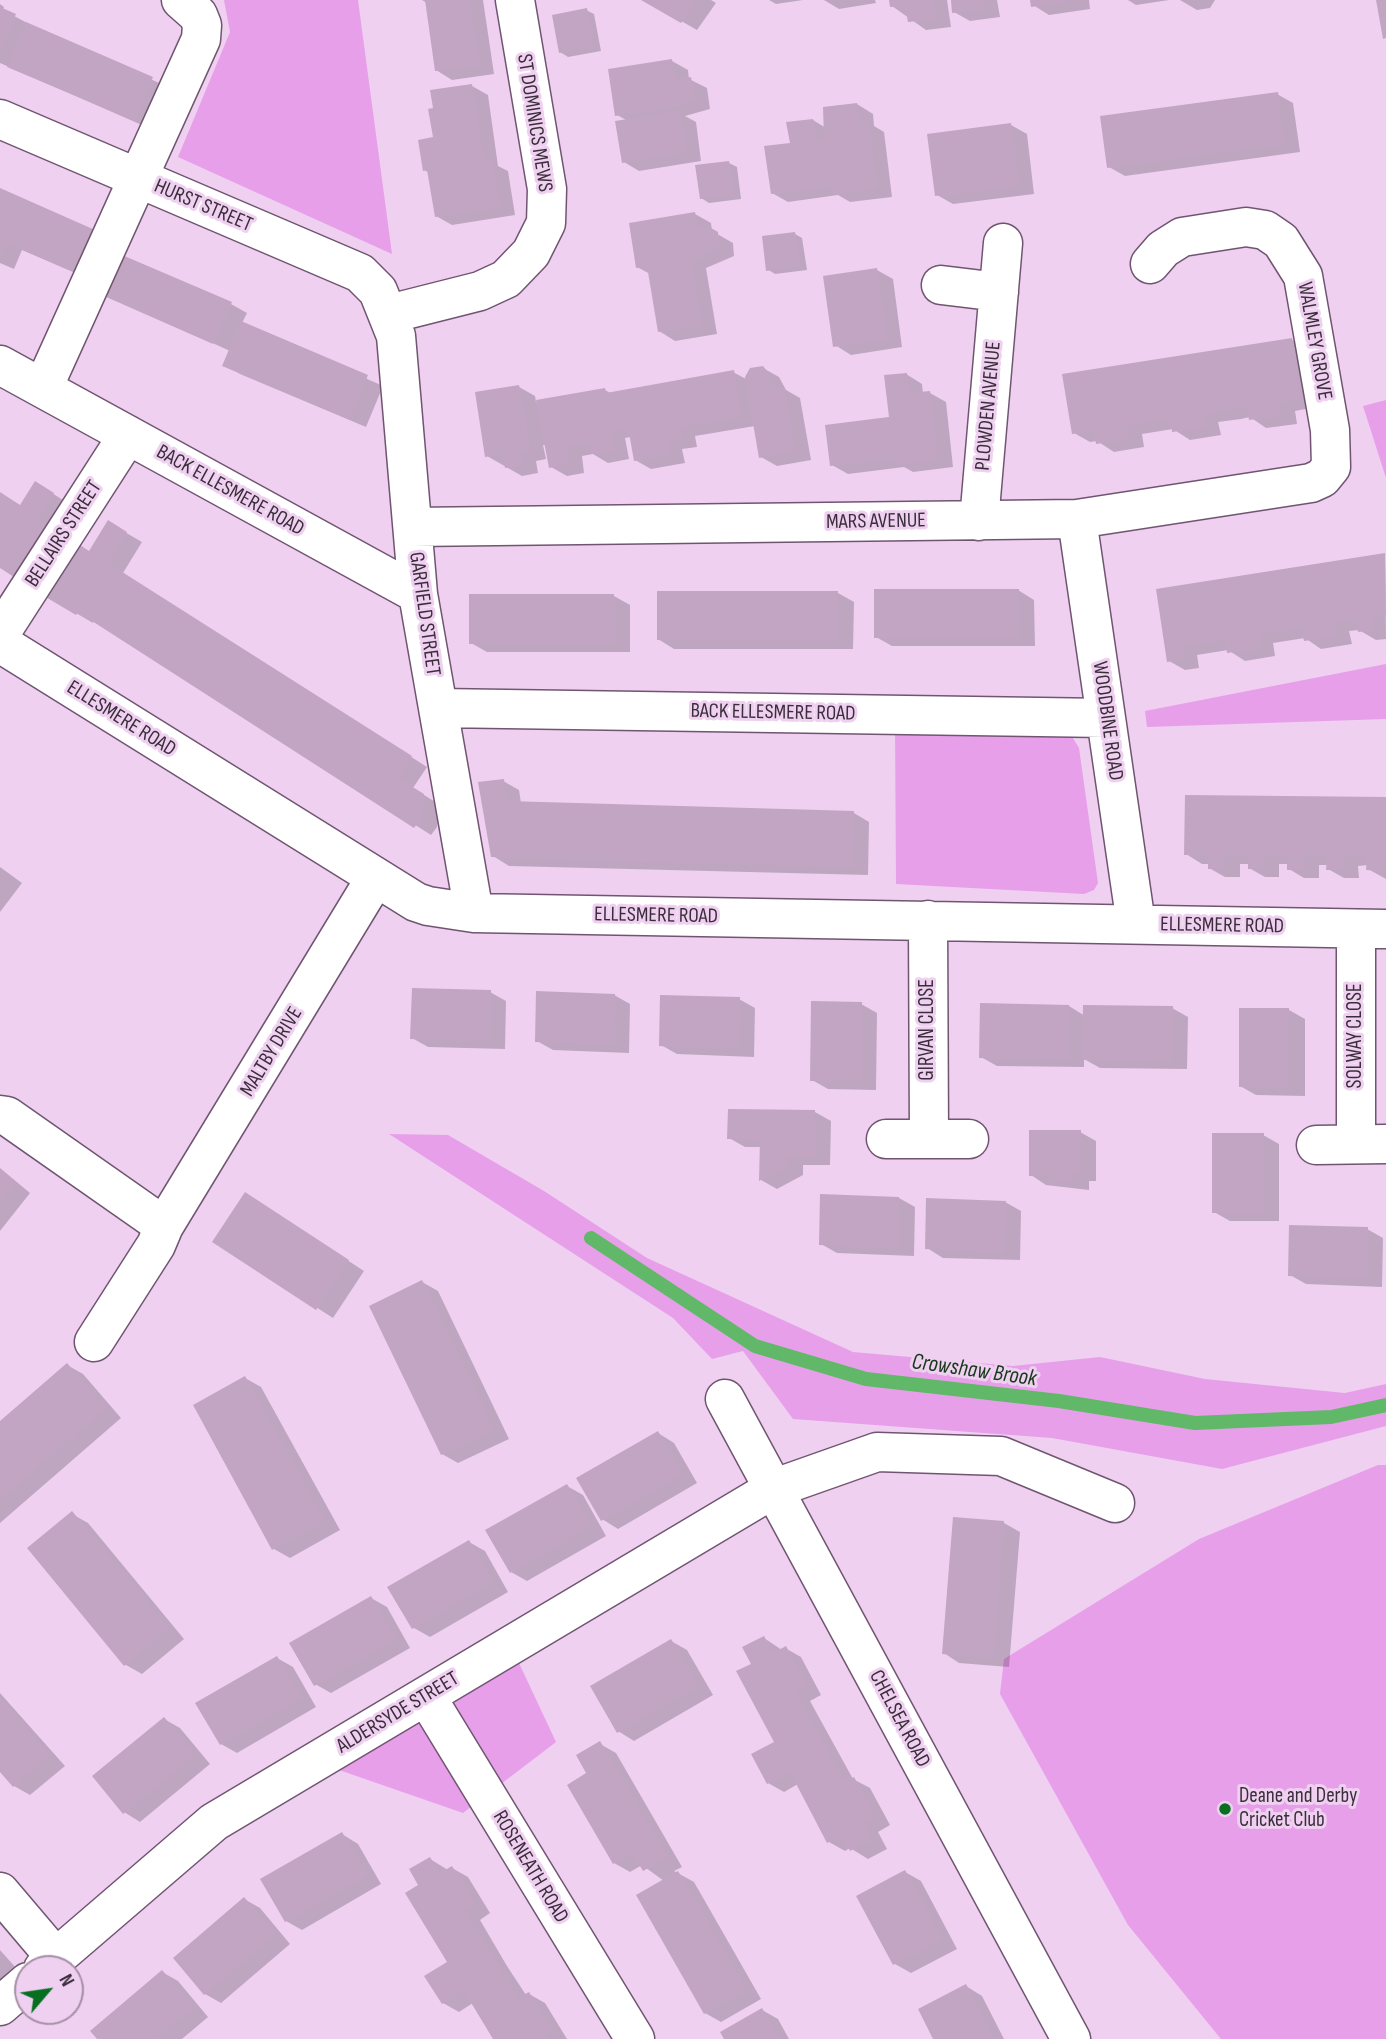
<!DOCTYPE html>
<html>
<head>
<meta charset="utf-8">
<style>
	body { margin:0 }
	#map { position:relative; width:1386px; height:2039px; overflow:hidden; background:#efd0f0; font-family:"Sofia Sans Condensed",sans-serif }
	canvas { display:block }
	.north { position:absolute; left:14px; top:1955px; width:70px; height:70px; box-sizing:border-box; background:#efd0f0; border:2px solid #a78fa7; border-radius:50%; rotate:61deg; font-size:19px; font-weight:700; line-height:28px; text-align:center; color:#3a2e3a }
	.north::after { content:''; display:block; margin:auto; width:24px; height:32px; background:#067020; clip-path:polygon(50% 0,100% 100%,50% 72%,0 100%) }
</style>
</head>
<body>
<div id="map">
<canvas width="1386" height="2039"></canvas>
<div class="north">N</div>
</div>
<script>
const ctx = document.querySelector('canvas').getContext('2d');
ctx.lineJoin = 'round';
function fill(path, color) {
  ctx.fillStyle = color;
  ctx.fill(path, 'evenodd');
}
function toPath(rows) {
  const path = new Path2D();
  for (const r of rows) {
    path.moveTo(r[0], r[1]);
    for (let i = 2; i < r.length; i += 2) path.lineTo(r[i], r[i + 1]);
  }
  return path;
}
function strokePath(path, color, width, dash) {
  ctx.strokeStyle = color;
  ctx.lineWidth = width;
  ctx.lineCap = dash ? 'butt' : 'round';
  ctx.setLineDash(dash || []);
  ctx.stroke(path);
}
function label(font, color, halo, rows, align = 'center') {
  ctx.font = font + ' "Sofia Sans Condensed",sans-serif';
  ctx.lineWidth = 6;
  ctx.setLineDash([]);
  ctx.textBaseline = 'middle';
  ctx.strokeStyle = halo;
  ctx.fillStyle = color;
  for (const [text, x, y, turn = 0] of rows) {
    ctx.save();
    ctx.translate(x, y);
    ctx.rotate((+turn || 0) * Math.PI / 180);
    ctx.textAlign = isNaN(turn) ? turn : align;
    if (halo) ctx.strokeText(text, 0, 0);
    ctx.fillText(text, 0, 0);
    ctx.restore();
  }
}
fill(toPath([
	[224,0,358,0,392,254,178,157,230,32],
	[1386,400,1386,478,1363,406],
	[1386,664,1386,719,1147,727,1145,711],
	[895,725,1061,732,1073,738,1079,748,1098,883,1094,890,1084,894,896,884],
	[389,1134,448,1135,544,1191,647,1258,853,1352,1013,1366,1100,1357,1205,1379,1345,1393,1386,1384,1386,1426,1222,1469,1052,1438,793,1419,743,1351,712,1359,673,1318],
	[1378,1465,1386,1465,1386,2039,1221,2039,1128,1925,1000,1694,1004,1659,1199,1539],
	[511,1646,556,1742,463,1813,316,1762]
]), '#e79fea');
fill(toPath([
	[422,0,483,0,494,74,452,80,436,70,427,3],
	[644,0,711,0,716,3,697,30],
	[769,0,803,0,776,4],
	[824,0,875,0,876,3,839,9],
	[891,0,947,0,951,27,926,30,892,6],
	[952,0,997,0,1000,17,970,21,954,12],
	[1032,0,1089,0,1090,9,1049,15,1033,5],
	[1128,0,1169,0,1136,5],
	[1180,0,1215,0,1210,8,1197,10],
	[0,4,4,7,3,10,31,25,168,87,151,129,0,63],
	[586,10,594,14,601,51,568,57,560,52],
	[672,61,688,70,689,79,707,88,710,109,685,116,696,122,701,161,639,171,624,162,628,121,617,115],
	[472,86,488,95,498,166,508,171,515,215,452,225,436,216,430,173,424,170,435,139],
	[1277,94,1293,103,1300,152,1125,176,1109,167],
	[857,104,873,114,874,126,884,132,892,197,850,202,838,195,788,202,772,193,813,120,826,128],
	[1011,125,1027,134,1034,194,953,204,937,195],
	[729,163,737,167,741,199,709,203,701,198],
	[0,190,94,231,89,279,22,250,14,269,0,263],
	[695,214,711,223,712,231,733,243,734,256,706,268,717,334,675,341,659,331,650,274,637,267],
	[795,234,802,238,807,270,775,274,767,269],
	[877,270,893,279,902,347,851,355,835,345],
	[107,295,231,304,247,313,242,323,383,386,366,427,240,374,225,365,230,351],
	[1292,340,1308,349,1316,407,1295,411,1297,424,1266,428,1250,417,1241,419,1218,422,1221,435,1190,440,1173,429,1142,434,1144,447,1114,452,1097,441,1090,442,1074,433],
	[763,368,779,377,786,390,800,398,811,460,777,466,761,457,755,426,695,436,697,447,682,449,685,463,651,469,635,460,631,437,625,438,629,459,608,463,593,454,582,456,584,473,567,476,551,467,547,445,543,445,546,459,536,461,538,473,522,476,487,456,519,387,535,396,536,402,605,390,612,394,733,372,746,379],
	[906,374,922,384,923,394,930,393,946,402,953,467,913,472,904,467,848,474,832,465,891,418],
	[0,493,21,507,52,493,69,504,62,536,0,566],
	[109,523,142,542,123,573,427,767,413,788,440,805,437,827,431,835,94,621,93,623,47,596,90,552],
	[1385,555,1386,639,1376,640,1359,630,1349,631,1352,644,1321,649,1305,638,1273,643,1275,656,1245,661,1228,650,1197,655,1199,668,1185,670,1169,661,1158,590],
	[1018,590,1034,600,1035,646,892,646,876,637],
	[838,593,854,602,853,649,674,649,658,639],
	[614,596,630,605,630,652,487,652,471,643],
	[503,781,519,790,521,803,854,813,869,822,868,875,509,866,493,856],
	[1386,798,1386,879,1368,869,1368,865,1358,866,1359,878,1344,878,1328,869,1328,865,1319,865,1319,878,1304,878,1289,869,1289,864,1279,864,1279,877,1265,877,1249,868,1249,864,1240,864,1240,877,1225,877,1209,868,1210,864,1202,864,1186,854],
	[0,867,22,883,0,912],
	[490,992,506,1001,505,1049,428,1047,412,1038],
	[614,995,630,1004,629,1053,553,1050,537,1041],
	[739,999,755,1008,754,1057,677,1054,661,1045],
	[861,1004,877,1013,876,1090,828,1089,812,1080],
	[1069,1006,1085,1016,1172,1008,1188,1017,1187,1069,1100,1068,1084,1059,1084,1067,997,1066,981,1057],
	[1289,1010,1305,1019,1305,1096,1256,1095,1240,1086],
	[815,1112,831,1121,830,1165,803,1165,803,1175,777,1189,761,1180,762,1147,745,1147,729,1138],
	[1080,1132,1096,1141,1096,1181,1089,1181,1089,1190,1046,1185,1031,1175],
	[1263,1135,1279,1144,1279,1221,1230,1221,1214,1212],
	[0,1168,30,1193,0,1231],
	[899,1198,915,1207,914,1256,837,1253,821,1244],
	[1005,1202,1021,1211,1020,1260,943,1258,927,1248],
	[261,1204,364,1271,333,1318,215,1242],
	[1367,1229,1383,1238,1382,1287,1306,1284,1290,1275],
	[422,1282,438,1291,509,1439,458,1463,442,1454],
	[67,1365,83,1374,121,1418,0,1523,0,1423],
	[245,1378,261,1387,340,1530,290,1558,274,1549],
	[658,1433,674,1443,697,1483,618,1529,602,1519],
	[567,1486,583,1495,606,1536,527,1581,511,1572],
	[72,1514,88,1523,184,1639,142,1674,126,1665,30,1548],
	[955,1519,1004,1523,1020,1532,1009,1667,959,1663,944,1653],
	[469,1542,485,1551,508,1592,430,1637,414,1628,390,1588],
	[371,1598,387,1607,410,1648,331,1693,315,1684],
	[764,1638,782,1650,785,1648,801,1657,821,1695,810,1701,853,1779,870,1788,890,1825,878,1832,887,1849,868,1859,850,1848,845,1851,829,1842,798,1784,784,1792,768,1783,776,1743,753,1664],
	[671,1641,687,1650,713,1695,634,1741,618,1731],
	[277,1658,293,1667,316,1707,237,1753,221,1744],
	[0,1693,65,1766,30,1795,14,1786,0,1769],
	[164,1719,180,1728,210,1764,140,1822,124,1812],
	[600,1744,616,1753,682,1867,674,1871,694,1882,761,1999,721,2022,705,2013,664,1881,642,1865,630,1872,614,1863,588,1774],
	[342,1834,358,1844,381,1884,302,1930,286,1921],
	[430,1859,448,1870,452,1868,468,1877,490,1913,480,1920,507,1966,526,1995,529,1994,545,2003,567,2039,495,2039,473,2003,459,2012,443,2003,449,1963,421,1885],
	[905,1872,921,1881,957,1949,911,1973,895,1964,859,1896],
	[244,1899,260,1908,290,1944,221,2003,205,1994,175,1958],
	[0,1950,24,1977,0,1998],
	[162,1972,178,1981,208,2017,182,2039,99,2039],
	[966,1986,982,1996,1004,2039,935,2039],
	[762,2010,778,2019,789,2039,726,2039]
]), '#0003');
strokePath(toPath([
	[591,1238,755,1346,866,1379,1059,1401,1195,1423,1331,1417,1386,1405]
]), '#61b868', 14);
fill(toPath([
	[425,0,469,0,479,65,435,71],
	[641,0,696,0,681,23],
	[889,0,933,0,936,19,908,22,905,6,890,7],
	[951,0,983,0,985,9,952,13],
	[1030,0,1066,0,1066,2,1031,7],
	[1376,0,1386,0,1386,38,1383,39],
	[0,7,16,14,0,51],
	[587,8,594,47,559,53,552,15],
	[26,22,153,77,135,121,7,67],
	[672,59,675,80,691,77,695,100,679,103,680,106,615,116,608,69],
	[472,84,484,162,492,160,500,207,435,217,427,170,423,171,418,140,433,137,428,109,433,108,430,90],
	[1278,92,1284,144,1107,168,1100,116],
	[857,103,859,122,868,121,877,188,832,194,831,186,771,194,764,146,790,143,786,122,813,119,816,139,824,138,823,107],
	[680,111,686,153,622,163,615,121],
	[1011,123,1019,186,935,196,927,134],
	[729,161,734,195,700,199,695,165],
	[0,188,95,230,72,271,6,243,0,256],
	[695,212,698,230,711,228,718,232,719,248,703,254,704,257,691,260,701,326,658,332,647,266,636,268,629,223],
	[795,232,800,266,766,271,762,236],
	[122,255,232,302,213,344,104,296],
	[877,268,887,339,833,347,823,276],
	[241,321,368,375,350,419,222,366],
	[1292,338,1301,399,1279,402,1281,415,1249,420,1247,407,1225,410,1203,414,1205,427,1172,432,1171,419,1148,422,1126,426,1129,439,1096,444,1094,431,1072,434,1062,374],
	[763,366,769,374,772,389,784,387,795,451,759,458,745,377,750,368],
	[734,370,741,417,680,427,682,438,667,441,670,454,634,461,628,427,610,430,614,450,591,454,589,443,566,447,569,464,549,468,536,400,605,388,606,393],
	[907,373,909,393,930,391,938,459,895,464,894,458,830,466,825,425,889,417,884,375],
	[519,385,530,451,521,453,523,465,505,468,503,454,485,457,475,392],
	[35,481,54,493,38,519,47,525,14,577,0,568,0,492,20,505],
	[108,520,127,532,108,563,412,756,398,778,424,794,421,818,414,828,78,612,76,615,44,596,77,543,89,551],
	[1385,553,1386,615,1372,617,1374,630,1358,632,1356,619,1334,623,1336,636,1304,641,1301,628,1258,634,1260,648,1227,653,1225,639,1181,646,1184,659,1167,662,1156,589],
	[874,589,1019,589,1019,638,874,638],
	[657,591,838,591,838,641,657,640],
	[469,594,614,594,615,644,469,644],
	[504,779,507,801,854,811,852,867,491,857,478,782],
	[1185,795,1386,797,1386,857,1383,857,1383,871,1366,870,1367,857,1343,857,1343,870,1326,870,1327,857,1304,856,1303,870,1287,870,1287,857,1264,856,1264,869,1248,869,1248,856,1224,856,1224,869,1208,869,1208,855,1184,855],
	[412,988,491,990,490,1041,410,1039],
	[536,991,615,994,614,1044,535,1042],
	[660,995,740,997,738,1049,659,1046],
	[811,1001,862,1002,861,1081,810,1081],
	[980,1003,1069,1005,1068,1059,979,1058],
	[1083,1005,1173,1006,1171,1061,1082,1060],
	[1239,1008,1289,1008,1289,1088,1239,1087],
	[728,1109,815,1110,814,1157,787,1157,787,1166,759,1181,760,1139,727,1139],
	[1029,1130,1081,1130,1081,1173,1074,1173,1074,1182,1050,1182,1050,1176,1029,1176],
	[1212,1133,1264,1133,1263,1213,1212,1213],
	[0,1170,16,1182,0,1202],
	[245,1192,349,1260,316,1310,212,1242],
	[820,1194,899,1197,898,1248,819,1245],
	[926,1198,1006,1201,1004,1252,925,1249],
	[1289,1225,1368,1227,1367,1278,1288,1276],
	[422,1280,494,1430,441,1455,369,1306],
	[67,1363,106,1408,0,1500,0,1421],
	[245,1376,325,1521,272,1550,193,1405],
	[658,1431,682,1474,601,1521,576,1478],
	[567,1484,591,1526,510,1573,485,1530],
	[72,1511,169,1629,124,1666,27,1548],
	[953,1517,1004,1521,993,1659,942,1654],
	[469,1540,493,1582,412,1629,387,1587],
	[371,1596,396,1639,314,1686,289,1643],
	[764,1636,773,1653,786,1646,807,1686,796,1692,844,1782,854,1777,875,1816,863,1823,872,1839,850,1851,842,1835,827,1843,790,1772,767,1784,751,1754,774,1742,736,1671,751,1664,742,1647],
	[671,1639,698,1686,617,1733,590,1686],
	[277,1656,301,1698,220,1745,195,1703],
	[0,1697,50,1756,13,1787,0,1772],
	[164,1717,195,1755,123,1814,92,1776],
	[600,1741,667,1857,643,1871,632,1853,613,1864,567,1785,586,1773,576,1755],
	[342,1832,367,1875,285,1922,260,1879],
	[430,1857,440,1873,452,1866,475,1904,465,1910,491,1954,518,1998,529,1992,552,2030,542,2039,493,2039,464,1991,442,2004,424,1976,447,1962,405,1893,418,1885,409,1869],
	[905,1870,942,1939,893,1965,856,1896],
	[678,1871,746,1990,704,2014,636,1895],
	[244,1897,276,1934,204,1995,173,1958],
	[162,1970,193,2007,156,2039,97,2039,90,2031],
	[966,1984,994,2039,933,2039,918,2009],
	[762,2008,780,2039,724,2039,720,2032]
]), '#c2a4c3');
const minor = toPath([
	[0,119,360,273,378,291,396,336,418,594,474,913],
	[941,285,999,292],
	[389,314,480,291,506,279,531,253,546,223,547,189,515,0],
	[0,365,418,594],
	[43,388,201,39,202,25,198,15,181,0],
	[1077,519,1136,924],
	[979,521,1003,243],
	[413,527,1077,519,1311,483,1322,478,1331,467,1330,430,1303,276,1281,241,1265,230,1246,227,1182,237,1163,249,1150,264],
	[0,634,128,435],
	[0,643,416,902,428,906,474,913,1386,929],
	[439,708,1106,718],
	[928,920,929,1139],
	[0,1115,7,1116,164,1226],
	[886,1139,969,1139],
	[1356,1144,1356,929],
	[1316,1145,1386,1144],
	[94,1342,156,1245,164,1226,376,877],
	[725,1399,1071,2039],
	[426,1696,635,2039],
	[0,1892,56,1958],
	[43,1969,214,1822,775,1488,877,1452,1001,1456,1115,1503],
	[0,2006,28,1982]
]);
strokePath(minor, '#705571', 41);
strokePath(minor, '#fff', 38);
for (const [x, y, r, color] of [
	[1225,1809,7,"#067020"]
]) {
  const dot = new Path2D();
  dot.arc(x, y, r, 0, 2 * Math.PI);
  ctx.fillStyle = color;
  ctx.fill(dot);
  strokePath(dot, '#efd0f0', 2.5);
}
label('21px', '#3a2e3a', '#efd0f0', [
	["ST DOMINICS MEWS",534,123,81],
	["HURST STREET",203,206,23],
	["WALMLEY GROVE",1314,341,80],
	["PLOWDEN AVENUE",989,406,-85],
	["BACK ELLESMERE ROAD",230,491,29],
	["MARS AVENUE",876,522,-1],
	["BELLAIRS STREET",64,534,-57],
	["GARFIELD STREET",424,614,82],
	["BACK ELLESMERE ROAD",773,713,1],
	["ELLESMERE ROAD",121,719,32],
	["WOODBINE ROAD",1107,721,82],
	["ELLESMERE ROAD",656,916,1],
	["ELLESMERE ROAD",1222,926,1],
	["GIRVAN CLOSE",928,1030,-90],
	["SOLWAY CLOSE",1356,1036,-90],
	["MALTBY DRIVE",272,1052,-59],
	["ALDERSYDE STREET",398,1713,-31],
	["CHELSEA ROAD",899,1719,62],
	["ROSENEATH ROAD",530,1867,59]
]);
label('21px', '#3a2e3a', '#efd0f0', [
	["Deane and Derby",1239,1797],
	["Cricket Club",1239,1821]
], 'left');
label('italic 23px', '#163919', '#efd0f0', [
	["Crowshaw Brook",974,1371,8]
]);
</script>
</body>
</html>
